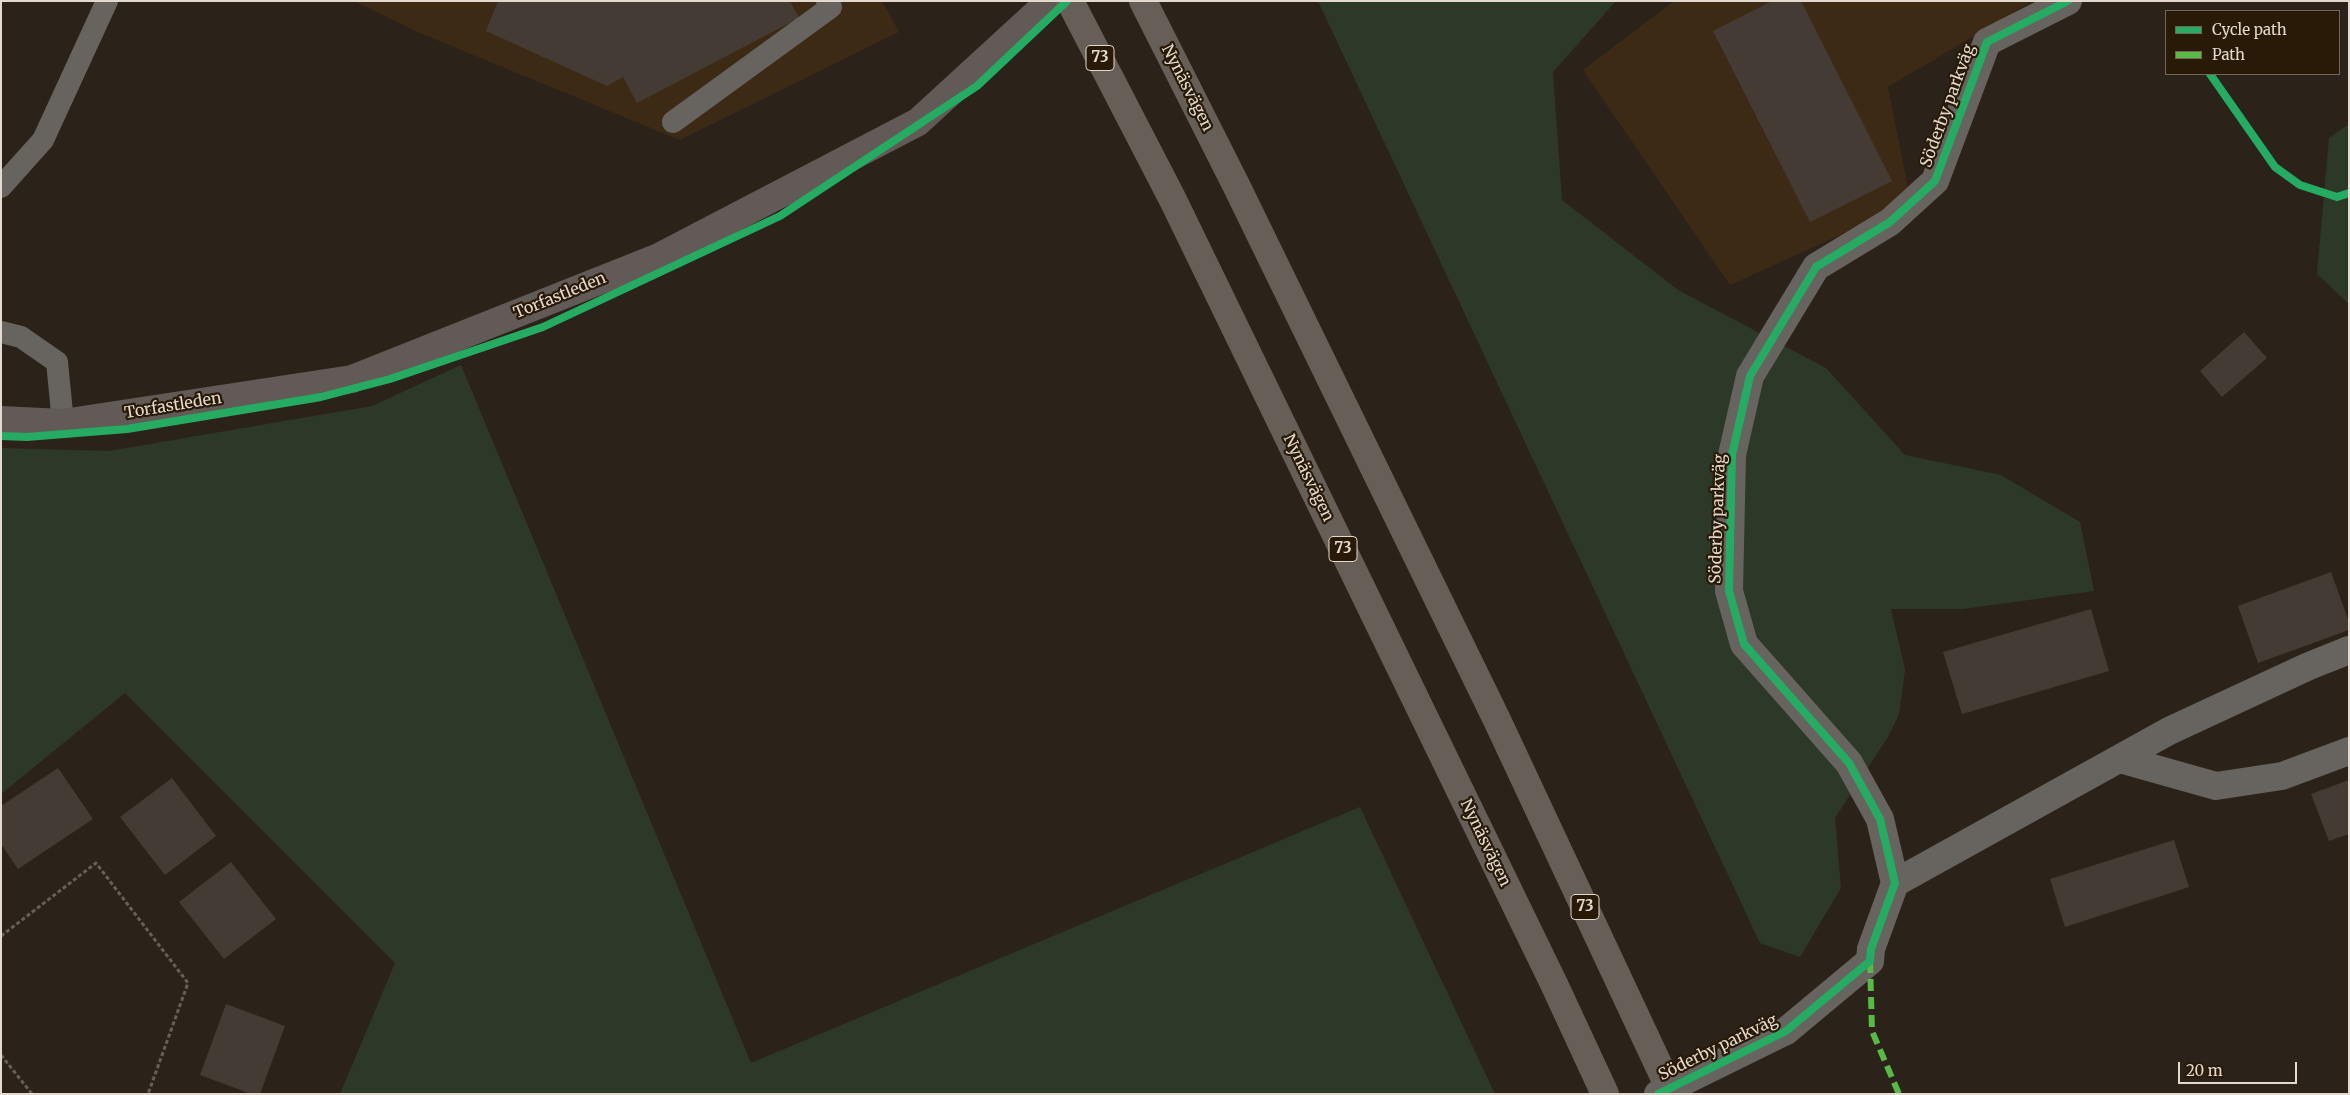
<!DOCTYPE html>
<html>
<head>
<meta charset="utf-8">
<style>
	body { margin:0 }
	#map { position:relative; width:2350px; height:1095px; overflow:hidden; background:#2b231a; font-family:Merriweather,serif }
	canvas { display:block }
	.frame { position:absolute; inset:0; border:2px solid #e3d9ce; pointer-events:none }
	.legend { position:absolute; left:2165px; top:10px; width:175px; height:65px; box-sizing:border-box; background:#291a08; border:1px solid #736657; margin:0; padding:6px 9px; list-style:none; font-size:15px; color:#e3d9ce }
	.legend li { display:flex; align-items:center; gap:10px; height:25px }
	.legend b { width:25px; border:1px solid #736657 }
	.scale { position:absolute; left:2178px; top:1062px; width:119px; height:22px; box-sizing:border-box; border:2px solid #e3d9ce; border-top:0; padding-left:6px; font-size:15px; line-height:18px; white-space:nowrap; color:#e3d9ce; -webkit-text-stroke:4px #291a08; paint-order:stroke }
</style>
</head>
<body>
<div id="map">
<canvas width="2350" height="1095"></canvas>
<div class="frame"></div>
<ul class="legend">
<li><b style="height:6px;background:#26ab63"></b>Cycle path</li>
<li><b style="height:6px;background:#58b947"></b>Path</li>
</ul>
<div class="scale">20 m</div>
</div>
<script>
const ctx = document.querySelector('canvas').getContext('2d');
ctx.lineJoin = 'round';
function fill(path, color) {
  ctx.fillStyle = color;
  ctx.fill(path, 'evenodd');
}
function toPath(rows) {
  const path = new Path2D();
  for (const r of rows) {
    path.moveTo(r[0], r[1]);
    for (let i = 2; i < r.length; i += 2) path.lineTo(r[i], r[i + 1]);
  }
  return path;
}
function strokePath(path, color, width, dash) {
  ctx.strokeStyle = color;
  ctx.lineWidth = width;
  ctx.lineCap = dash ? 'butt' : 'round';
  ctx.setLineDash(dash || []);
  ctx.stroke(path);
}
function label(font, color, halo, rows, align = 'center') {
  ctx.font = font + ' Merriweather,serif';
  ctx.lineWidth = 4.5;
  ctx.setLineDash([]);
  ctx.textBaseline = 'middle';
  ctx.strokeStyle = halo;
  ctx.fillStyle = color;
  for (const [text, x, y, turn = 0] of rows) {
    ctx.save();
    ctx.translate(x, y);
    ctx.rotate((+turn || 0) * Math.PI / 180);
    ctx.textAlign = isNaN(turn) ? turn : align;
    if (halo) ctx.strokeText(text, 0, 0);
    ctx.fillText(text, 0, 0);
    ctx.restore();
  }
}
fill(toPath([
	[354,1,882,1,899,32,680,140,420,33],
	[1674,1,2033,1,1888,87,1911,203,1730,285,1583,70]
]), '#3c2a14');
fill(toPath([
	[1318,1,1616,1,1553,72,1562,200,1678,290,1826,368,1905,455,2001,475,2080,522,2094,591,1963,609,1891,609,1905,670,1899,714,1888,737,1835,818,1841,888,1800,957,1760,943],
	[2349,124,2349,304,2317,274,2329,138],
	[461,365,751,1063,1360,807,1495,1094,340,1094,395,963,125,693,1,794,1,448,109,451,372,406]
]), '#2c3928');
fill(toPath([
	[498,1,790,1,799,18,637,103,623,77,607,86,486,31],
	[1772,1,1801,1,1892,181,1810,222,1713,31],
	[2244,332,2267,358,2222,397,2200,371],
	[2331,572,2349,622,2349,630,2258,663,2238,606],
	[2091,609,2109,671,1962,714,1943,652],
	[58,768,93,819,18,869,1,844,1,806],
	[172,778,216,836,165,875,120,817],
	[2349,780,2349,834,2329,841,2311,794],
	[2174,840,2189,887,2065,927,2050,879],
	[231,862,276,919,224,959,179,902],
	[226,1004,285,1026,260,1094,251,1094,200,1075]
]), '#443c34');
strokePath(toPath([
	[1,936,96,863,188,983,148,1094],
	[1,1055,32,1094]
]), '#65605b', 3, [4, 2.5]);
strokePath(toPath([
	[673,122,831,7,827,1],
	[1,187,43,140,107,1],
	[1,332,21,337,57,362,63,423]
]), '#67635f', 22);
strokePath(toPath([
	[2120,759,2216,786,2282,776,2349,751],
	[1895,883,2169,731,2309,666,2349,650],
	[1786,1031,1870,961,1871,949,1895,883,1880,819,1849,763,1744,644,1729,591,1732,455,1750,376,1816,267,1890,222,1935,181,1987,42,2068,1]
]), '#67635f', 28);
strokePath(toPath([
	[1,420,63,423,352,379,659,257,918,122,1050,1]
]), '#615a56', 28);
strokePath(toPath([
	[1070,1,1173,200,1554,984,1605,1094],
	[1143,1,1236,185,1497,720,1672,1094]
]), '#665f57', 28);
strokePath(toPath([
	[1658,1094,1786,1031]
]), '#67635f', 28);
strokePath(toPath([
	[1870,961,1872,1031,1899,1094]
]), '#58b947', 6, [12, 6]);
strokePath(toPath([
	[2210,74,2275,167,2300,185,2337,197,2349,193],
	[1,436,27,437,127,429,321,397,390,379,543,327,780,216,977,86,1067,1],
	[1658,1094,1786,1031,1870,961,1871,949,1895,883,1880,819,1849,763,1744,644,1729,591,1732,455,1750,376,1816,267,1890,222,1935,181,1987,42,2068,1]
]), '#26ab63', 8);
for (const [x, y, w] of [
	[1100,58,28],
	[1343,549,28],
	[1585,907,28]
]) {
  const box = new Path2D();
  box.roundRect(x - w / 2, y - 12.5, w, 25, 4);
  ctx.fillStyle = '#291a08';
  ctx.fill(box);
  strokePath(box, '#e3d9ce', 1);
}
label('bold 15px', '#e3d9ce', null, [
	["73",1100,58],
	["73",1343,549],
	["73",1585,907]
]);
label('16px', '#e3d9ce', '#291a08', [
	["Nynäsvägen",1187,88,63],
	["Söderby parkväg",1948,106,-70],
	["Torfastleden",560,296,-22],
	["Torfastleden",173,406,-9],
	["Nynäsvägen",1308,478,64],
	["Söderby parkväg",1718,519,-88],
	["Nynäsvägen",1485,843,64],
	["Söderby parkväg",1718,1048,-26]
]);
</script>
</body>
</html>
